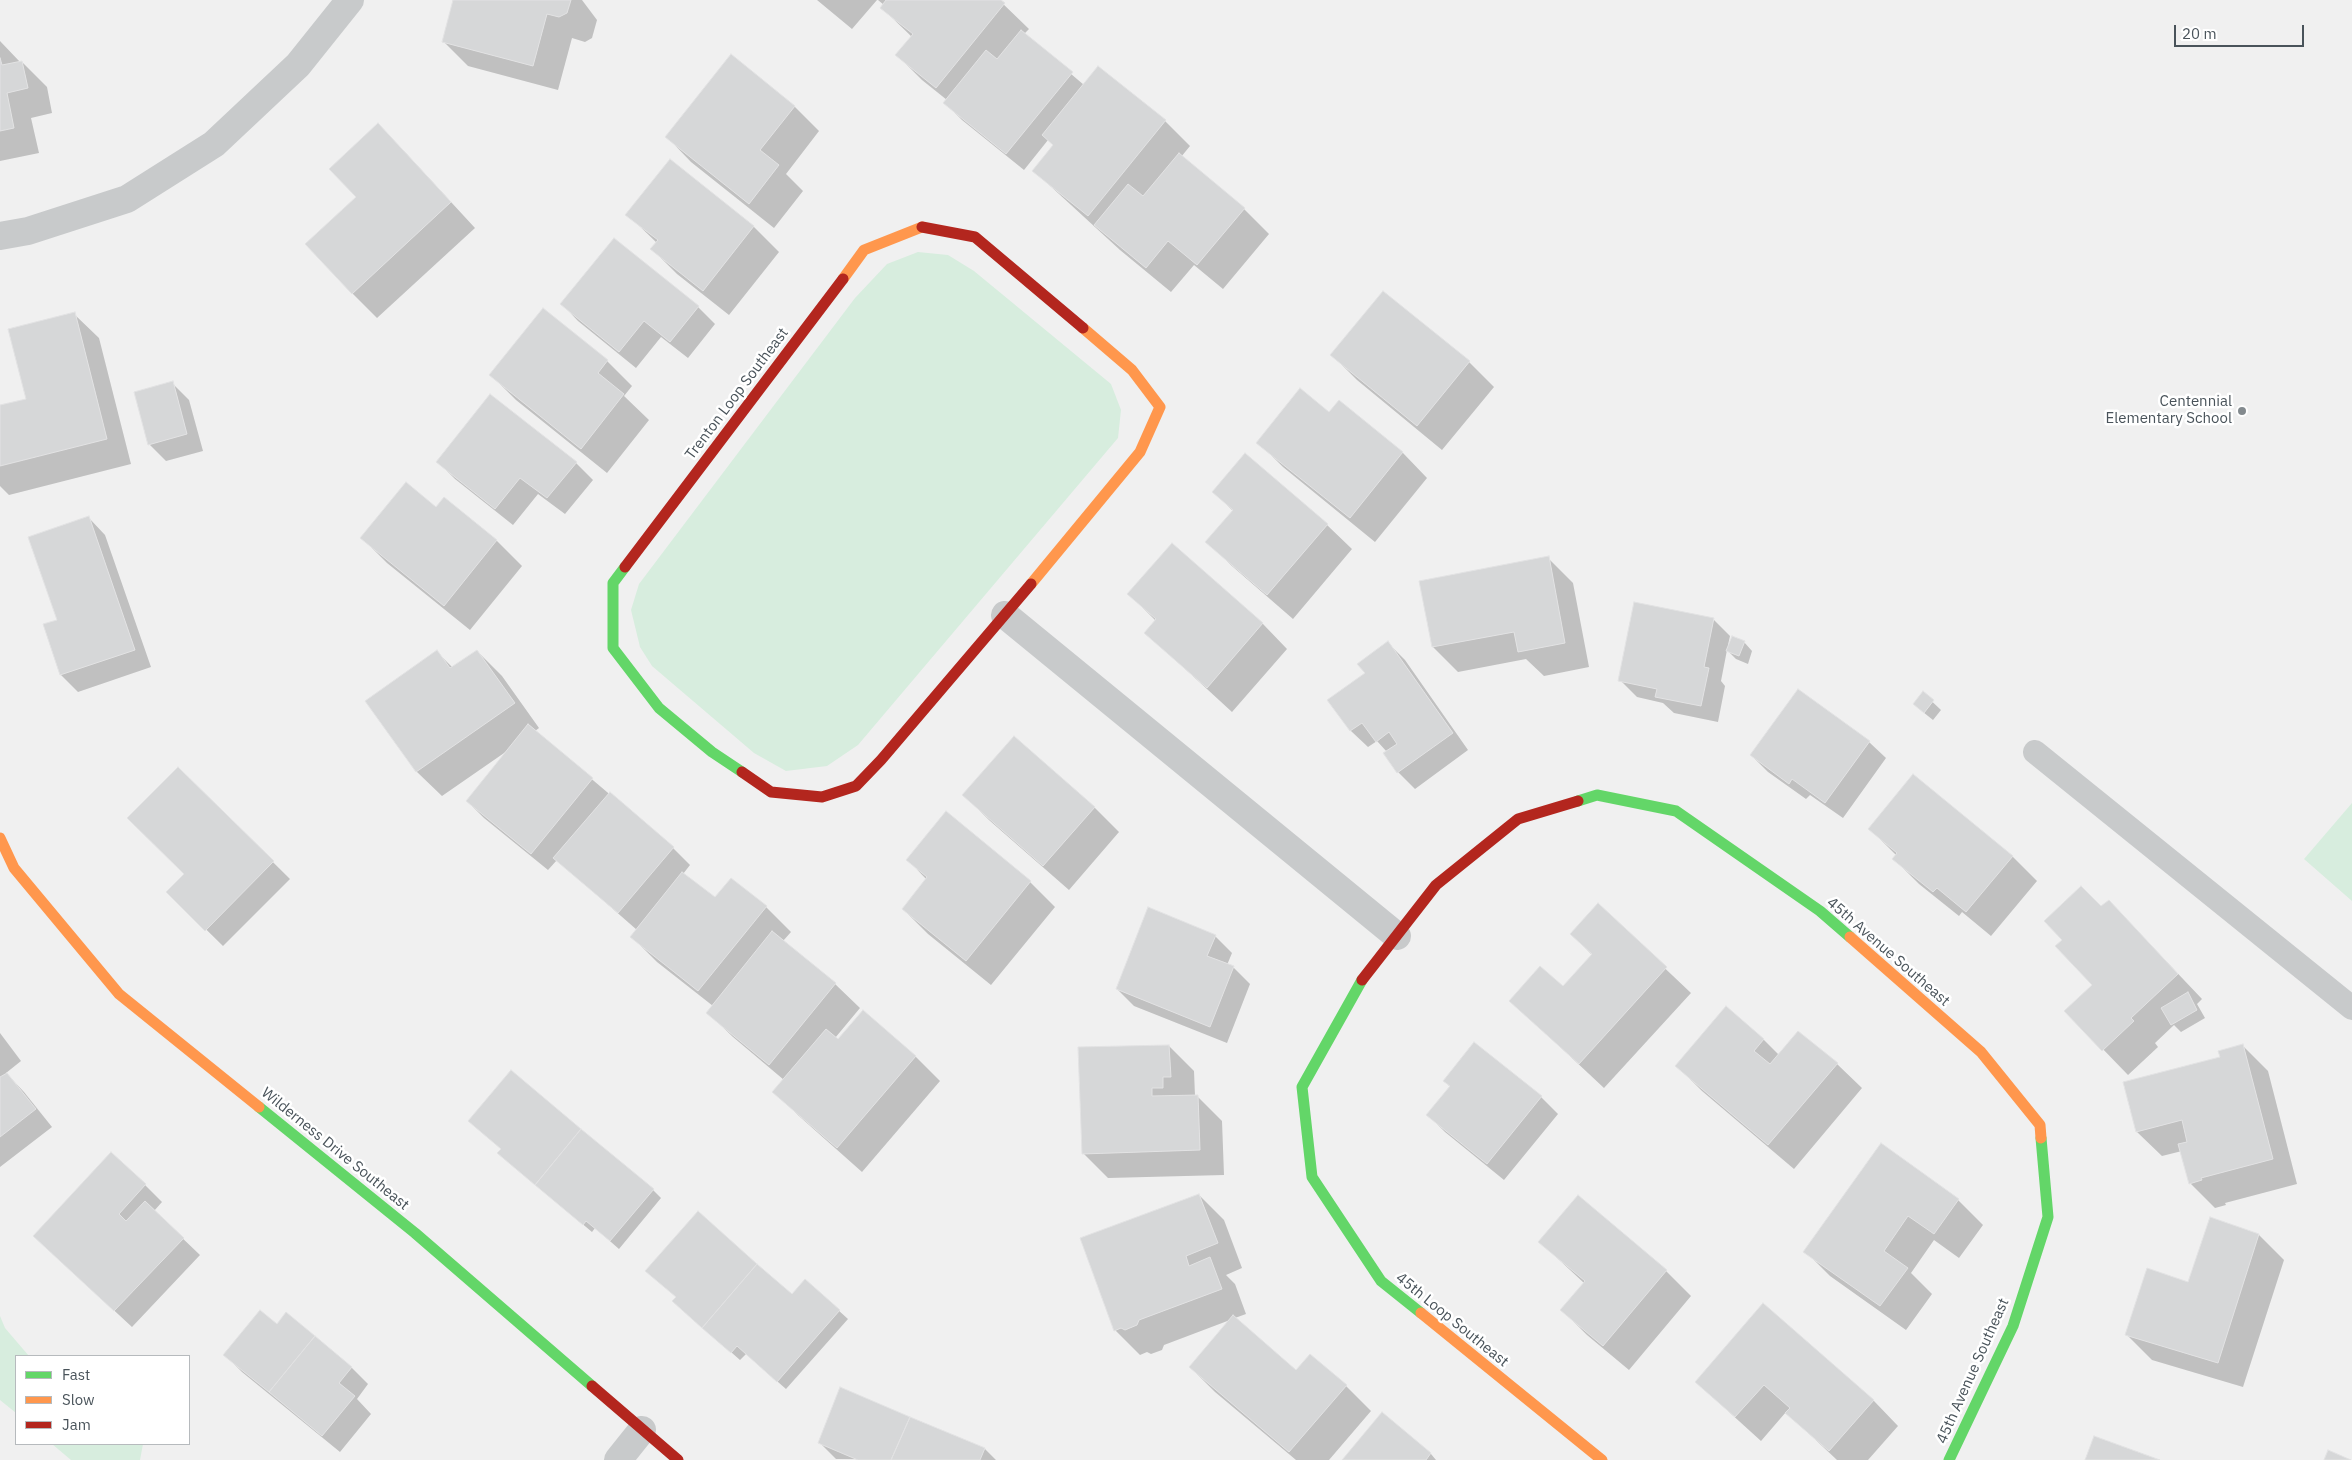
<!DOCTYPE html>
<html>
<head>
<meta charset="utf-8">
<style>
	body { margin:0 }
	#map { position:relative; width:2352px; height:1460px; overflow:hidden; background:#f0f0f0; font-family:"IBM Plex Sans",sans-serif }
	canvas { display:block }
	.legend { position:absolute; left:15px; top:1355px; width:175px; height:90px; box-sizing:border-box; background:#fff; border:1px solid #b6babd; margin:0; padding:6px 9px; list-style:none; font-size:15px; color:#49535a }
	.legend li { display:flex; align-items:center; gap:10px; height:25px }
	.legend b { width:25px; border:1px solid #b6babd }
	.scale { position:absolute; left:2174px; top:25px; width:130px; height:22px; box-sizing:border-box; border:2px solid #49535a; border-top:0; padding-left:6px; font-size:15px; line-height:18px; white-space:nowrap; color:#49535a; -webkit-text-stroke:4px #fff; paint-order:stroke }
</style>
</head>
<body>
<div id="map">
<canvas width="2352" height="1460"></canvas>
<ul class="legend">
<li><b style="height:6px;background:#63d668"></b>Fast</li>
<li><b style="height:6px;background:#ff974d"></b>Slow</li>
<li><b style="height:6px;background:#b3261e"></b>Jam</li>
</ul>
<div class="scale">20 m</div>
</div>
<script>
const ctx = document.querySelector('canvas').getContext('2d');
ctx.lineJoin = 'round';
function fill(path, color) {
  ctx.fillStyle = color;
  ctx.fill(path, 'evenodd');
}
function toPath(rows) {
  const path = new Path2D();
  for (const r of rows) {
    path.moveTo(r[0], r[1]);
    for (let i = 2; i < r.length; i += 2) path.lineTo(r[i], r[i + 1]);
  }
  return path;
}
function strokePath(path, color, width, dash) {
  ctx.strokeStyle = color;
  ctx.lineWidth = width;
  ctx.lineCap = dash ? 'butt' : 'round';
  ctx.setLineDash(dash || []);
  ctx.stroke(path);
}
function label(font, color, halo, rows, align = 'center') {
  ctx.font = font + ' "IBM Plex Sans",sans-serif';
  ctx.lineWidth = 5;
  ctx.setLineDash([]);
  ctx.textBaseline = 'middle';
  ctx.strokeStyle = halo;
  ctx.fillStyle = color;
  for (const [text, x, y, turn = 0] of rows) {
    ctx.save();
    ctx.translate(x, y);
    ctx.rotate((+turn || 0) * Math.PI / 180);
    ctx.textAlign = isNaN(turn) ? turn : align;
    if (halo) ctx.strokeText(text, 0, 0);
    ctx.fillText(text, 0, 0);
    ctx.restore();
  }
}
fill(toPath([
	[918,252,948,255,974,271,1111,384,1121,410,1118,438,858,745,827,766,786,771,754,753,652,666,640,647,631,610,639,584,855,298,887,264],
	[2352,803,2352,901,2304,859],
	[0,1316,5,1328,29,1356,16,1356,16,1413,0,1400],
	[52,1444,143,1444,140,1460,71,1460]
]), '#d7edde');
fill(toPath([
	[454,0,582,0,597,20,592,38,585,42,572,38,558,90,468,66,443,41],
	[817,0,877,0,852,29],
	[878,0,999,0,1029,29,1024,34,1084,85,1165,121,1190,146,1181,157,1244,209,1269,234,1223,289,1194,265,1171,292,1120,250,1034,171,1054,146,1048,140,1024,170,962,120,945,103,947,100,922,80,897,55,912,37,882,8,884,5],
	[0,41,20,62,22,62,47,87,52,113,31,118,39,153,0,161],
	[794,106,819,131,786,174,803,191,774,228,691,162,667,137],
	[403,150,475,228,377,318,352,293,358,197],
	[670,161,754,227,779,252,729,315,677,274,652,249,657,243,627,214],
	[562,304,698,307,715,324,688,358,661,337,636,368,578,321],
	[543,309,607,361,632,386,624,396,649,420,607,473,516,400,491,375],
	[74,314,99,338,131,464,9,495,0,486,0,407,27,400],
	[1332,355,1469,362,1494,387,1442,450,1357,380],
	[172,383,189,400,203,451,166,461,149,444],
	[1339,402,1403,453,1427,478,1375,542,1283,467,1258,442,1329,414],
	[438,462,576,463,593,480,565,514,538,494,513,525,455,479],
	[1214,492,1327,525,1352,549,1293,619,1232,566,1207,542,1233,511],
	[444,499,497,541,522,566,470,630,387,563,362,538,436,508],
	[89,518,105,535,151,667,78,692,61,675,44,625,58,621],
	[1172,544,1263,624,1287,649,1232,712,1146,633,1156,621,1129,594],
	[1548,558,1573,583,1589,667,1544,676,1526,659,1458,672,1433,647],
	[1713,619,1730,636,1728,645,1744,642,1752,651,1748,664,1736,659,1727,650,1721,681,1725,686,1718,722,1674,713,1663,703,1637,697,1620,680],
	[1388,643,1405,660,1468,750,1415,789,1398,772,1387,752,1377,741,1368,747,1351,731,1329,700,1366,674],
	[477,651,502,676,539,728,535,731,673,848,690,865,683,874,715,899,766,907,791,932,783,941,835,984,860,1008,835,1038,915,1056,940,1081,862,1172,799,1116,774,1092,784,1080,733,1037,708,1013,713,1006,657,962,632,937,637,930,557,860,548,870,484,818,467,801,507,751,442,796,417,772,367,701,437,652,453,668],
	[1923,693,1941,710,1933,720,1923,712],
	[1869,742,1886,758,1843,818,1810,795,1806,799,1768,772,1751,755],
	[178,768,290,879,223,946,168,892,186,875],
	[964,795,1094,807,1119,832,1069,890,989,820],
	[1870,829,2012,856,2037,881,1991,936,1962,912,1959,916,1919,884,1894,859,1897,856],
	[908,860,1030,882,1055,907,991,985,928,934,903,909,927,880],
	[2109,901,2202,999,2197,1004,2205,1018,2181,1032,2174,1025,2155,1043,2158,1047,2128,1075,2066,1011,2093,985,2101,908],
	[1598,905,1691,993,1604,1088,1511,1001,1563,988,1592,955,1572,934],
	[1215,936,1232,953,1227,965,1233,967,1250,984,1227,1043,1134,1006,1117,989],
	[0,1033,21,1061,6,1073,24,1092,52,1127,0,1167],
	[1763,1039,1779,1055,1837,1064,1862,1088,1794,1169,1702,1091,1677,1066],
	[1169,1046,1194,1071,1195,1096,1197,1096,1222,1121,1224,1175,1108,1178,1083,1153],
	[2243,1046,2268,1071,2297,1184,2225,1203,2226,1205,2215,1208,2190,1183,2182,1151,2162,1156,2137,1132,2221,1058],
	[1445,1081,1541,1097,1558,1114,1504,1180,1445,1132,1428,1115,1450,1087],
	[1881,1145,1958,1200,1983,1225,1959,1258,1934,1240,1911,1273,1932,1294,1906,1330,1830,1276,1805,1251],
	[498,1153,653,1190,661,1198,619,1249,595,1228,592,1232],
	[145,1185,162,1202,154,1211,200,1255,132,1327,52,1253],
	[1199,1195,1224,1220,1242,1268,1226,1275,1235,1284,1246,1314,1235,1318,1296,1371,1346,1386,1371,1411,1329,1460,1296,1460,1215,1392,1190,1367,1230,1320,1164,1345,1162,1350,1151,1354,1147,1352,1140,1355,1115,1330],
	[2259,1235,2284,1260,2243,1387,2152,1360,2127,1335,2189,1283],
	[1540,1242,1666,1271,1691,1296,1629,1370,1587,1335,1562,1310,1584,1283],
	[806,1281,848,1319,786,1389,746,1354,740,1360,682,1309,677,1298,792,1296],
	[1763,1304,1874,1401,1898,1426,1868,1460,1837,1460,1786,1412,1761,1441,1696,1382],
	[286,1314,352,1368,368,1384,357,1399,371,1414,340,1452,242,1372,225,1355,277,1326],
	[841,1389,985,1449,996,1460,836,1459,819,1442],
	[1382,1414,1431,1454,1436,1460,1344,1460]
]), '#0003');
const building = toPath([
	[453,0,571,0,567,13,559,17,547,14,533,66,442,42,453,0],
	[886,0,1001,0,1005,3,936,88,895,55,913,34,880,8,886,0],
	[1021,30,1073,72,1006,154,943,103,986,50,997,59,1021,30],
	[731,54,795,106,760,150,779,165,749,204,665,137,731,54],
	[0,58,2,65,22,61,28,88,7,93,14,128,0,131,0,58],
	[1098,66,1166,120,1088,216,1032,171,1053,145,1042,135,1098,66],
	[378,123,451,202,352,294,305,244,356,197,329,169,378,123],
	[1179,153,1245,208,1197,265,1168,241,1146,268,1094,225,1128,184,1143,196,1179,153],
	[670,159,754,226,703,291,650,249,658,240,625,215,670,159],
	[614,238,699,306,670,342,644,321,619,352,560,304,614,238],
	[1383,291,1470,361,1417,426,1330,355,1383,291],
	[543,308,608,360,598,373,624,394,581,449,489,375,543,308],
	[75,312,107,439,0,466,0,405,26,399,8,329,75,312],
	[173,381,187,434,148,445,134,392,173,381],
	[1300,388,1329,412,1339,400,1403,452,1350,518,1256,443,1300,388],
	[490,394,577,462,547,498,520,478,495,509,436,462,490,394],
	[1245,453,1328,524,1267,595,1205,542,1233,510,1212,492,1245,453],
	[406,482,436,507,444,497,497,540,444,606,360,538,406,482],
	[89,516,135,650,60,675,43,624,57,620,28,537,89,516],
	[1172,543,1263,623,1207,688,1144,633,1156,619,1127,594,1172,543],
	[1549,556,1565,643,1518,652,1514,632,1432,647,1419,581,1549,556],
	[1634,602,1714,618,1704,667,1709,668,1701,706,1655,697,1657,689,1618,681,1634,602],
	[1732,636,1745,641,1739,656,1726,651,1732,636],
	[1388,641,1453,733,1397,773,1383,753,1397,744,1389,732,1376,742,1362,723,1350,731,1327,700,1365,673,1357,664,1388,641],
	[437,650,450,668,477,650,515,703,416,772,365,701,437,650],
	[1798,689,1870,741,1825,803,1792,779,1789,784,1750,755,1798,689],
	[1923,691,1934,700,1924,713,1913,704,1923,691],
	[528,724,593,778,531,854,466,801,528,724],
	[1014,736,1095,807,1043,866,962,795,1014,736],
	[178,767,274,861,205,931,166,892,184,874,127,818,178,767],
	[1913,774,2013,856,1966,912,1937,888,1933,892,1892,859,1897,853,1868,829,1913,774],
	[610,792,674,847,618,913,553,858,610,792],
	[946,811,1031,881,966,961,902,909,927,877,906,860,946,811],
	[682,872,715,897,731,878,767,906,698,991,630,937,682,872],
	[2081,886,2101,906,2109,900,2178,974,2131,1018,2134,1021,2102,1051,2064,1011,2092,985,2055,946,2062,940,2044,921,2081,886],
	[1598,903,1667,967,1579,1064,1509,1001,1540,966,1563,986,1592,954,1570,934,1598,903],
	[1148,907,1216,935,1207,956,1234,966,1210,1027,1116,989,1148,907],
	[772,931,836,983,769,1065,706,1013,772,931],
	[2188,992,2197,1010,2171,1025,2161,1008,2188,992],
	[1726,1006,1764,1039,1754,1051,1770,1064,1798,1031,1838,1063,1768,1145,1675,1066,1726,1006],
	[863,1010,916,1056,837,1148,772,1092,826,1029,838,1039,863,1010],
	[1474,1042,1542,1096,1487,1164,1426,1115,1450,1086,1443,1081,1474,1042],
	[2243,1044,2273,1159,2201,1178,2202,1180,2189,1184,2178,1144,2187,1142,2182,1120,2136,1132,2123,1082,2220,1057,2218,1051,2243,1044],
	[1169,1045,1171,1077,1163,1077,1163,1088,1152,1088,1152,1096,1198,1095,1200,1150,1082,1154,1078,1047,1169,1045],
	[511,1070,581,1129,535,1185,497,1153,501,1149,468,1121,511,1070],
	[7,1073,36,1109,0,1137,0,1077,7,1073],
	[581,1129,654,1189,610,1241,586,1221,583,1225,535,1185,581,1129],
	[1881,1143,1959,1199,1934,1234,1908,1216,1884,1251,1908,1268,1880,1306,1803,1252,1881,1143],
	[111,1152,146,1184,119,1214,126,1221,145,1201,184,1238,114,1311,33,1236,111,1152],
	[1199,1194,1218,1243,1186,1256,1189,1266,1210,1257,1222,1289,1139,1320,1137,1325,1125,1330,1121,1328,1114,1331,1080,1238,1199,1194],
	[1578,1195,1667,1270,1603,1346,1560,1310,1585,1281,1538,1242,1578,1195],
	[698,1211,757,1264,702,1328,672,1301,676,1297,645,1271,698,1211],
	[2210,1217,2259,1234,2218,1363,2125,1335,2147,1268,2188,1282,2210,1217],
	[757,1264,792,1294,805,1279,840,1310,777,1382,737,1346,731,1353,702,1328,757,1264],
	[1763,1303,1874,1400,1829,1451,1785,1413,1790,1408,1764,1385,1735,1417,1695,1382,1763,1303],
	[260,1310,277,1324,286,1312,315,1336,269,1392,223,1355,260,1310],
	[1233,1315,1296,1370,1310,1354,1347,1385,1289,1452,1189,1367,1233,1315],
	[315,1336,352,1367,339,1383,355,1396,322,1436,269,1392,315,1336],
	[840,1387,910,1417,891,1460,858,1460,818,1443,840,1387],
	[1382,1412,1431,1453,1426,1460,1342,1460,1382,1412],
	[910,1417,985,1448,980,1460,891,1460,910,1417],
	[2094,1436,2160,1460,2085,1460,2094,1436],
	[2328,1450,2351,1460,2324,1460,2328,1450]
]);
fill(building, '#d6d7d8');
strokePath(building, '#e2e2e3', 1);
strokePath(toPath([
	[2035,752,2352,1008]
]), '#c8cacb', 24);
strokePath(toPath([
	[0,236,28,231,127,199,214,144,298,65,350,0],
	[1005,615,1397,936],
	[618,1460,642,1430]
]), '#c8cacb', 28);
strokePath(toPath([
	[625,567,613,583,613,648,659,708,712,752,742,772],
	[1578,801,1597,795,1676,811,1820,911,1850,937],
	[1362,980,1302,1087,1312,1177,1381,1281,1421,1313],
	[259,1107,415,1233,592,1386],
	[1949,1460,2013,1326,2048,1217,2041,1138]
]), '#63d668', 11);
strokePath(toPath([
	[843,279,864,250,922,227],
	[1031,584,1140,452,1160,407,1132,370,1083,328],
	[0,838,14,868,119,994,259,1107],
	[1850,937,1981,1052,2040,1125,2041,1138],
	[1421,1313,1602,1460]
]), '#ff974d', 11);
strokePath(toPath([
	[922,227,975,237,1083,328],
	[625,567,843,279],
	[742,772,771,792,822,797,856,786,881,760,1031,584],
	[1362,980,1436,885,1518,819,1578,801],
	[592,1386,678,1460]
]), '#b3261e', 11);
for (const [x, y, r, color] of [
	[2242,411,5,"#838a8e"]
]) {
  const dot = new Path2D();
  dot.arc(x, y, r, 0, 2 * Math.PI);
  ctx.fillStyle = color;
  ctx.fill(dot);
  strokePath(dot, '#fff', 2);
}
label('15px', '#49535a', '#fff', [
	["Trenton Loop Southeast",737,394,-53],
	["45th Avenue Southeast",1888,952,41],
	["Wilderness Drive Southeast",335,1149,39],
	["45th Loop Southeast",1452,1320,39],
	["45th Avenue Southeast",1973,1371,-66]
]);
label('15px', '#49535a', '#fff', [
	["Centennial",2232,402],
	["Elementary School",2232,419]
], 'right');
</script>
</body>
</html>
